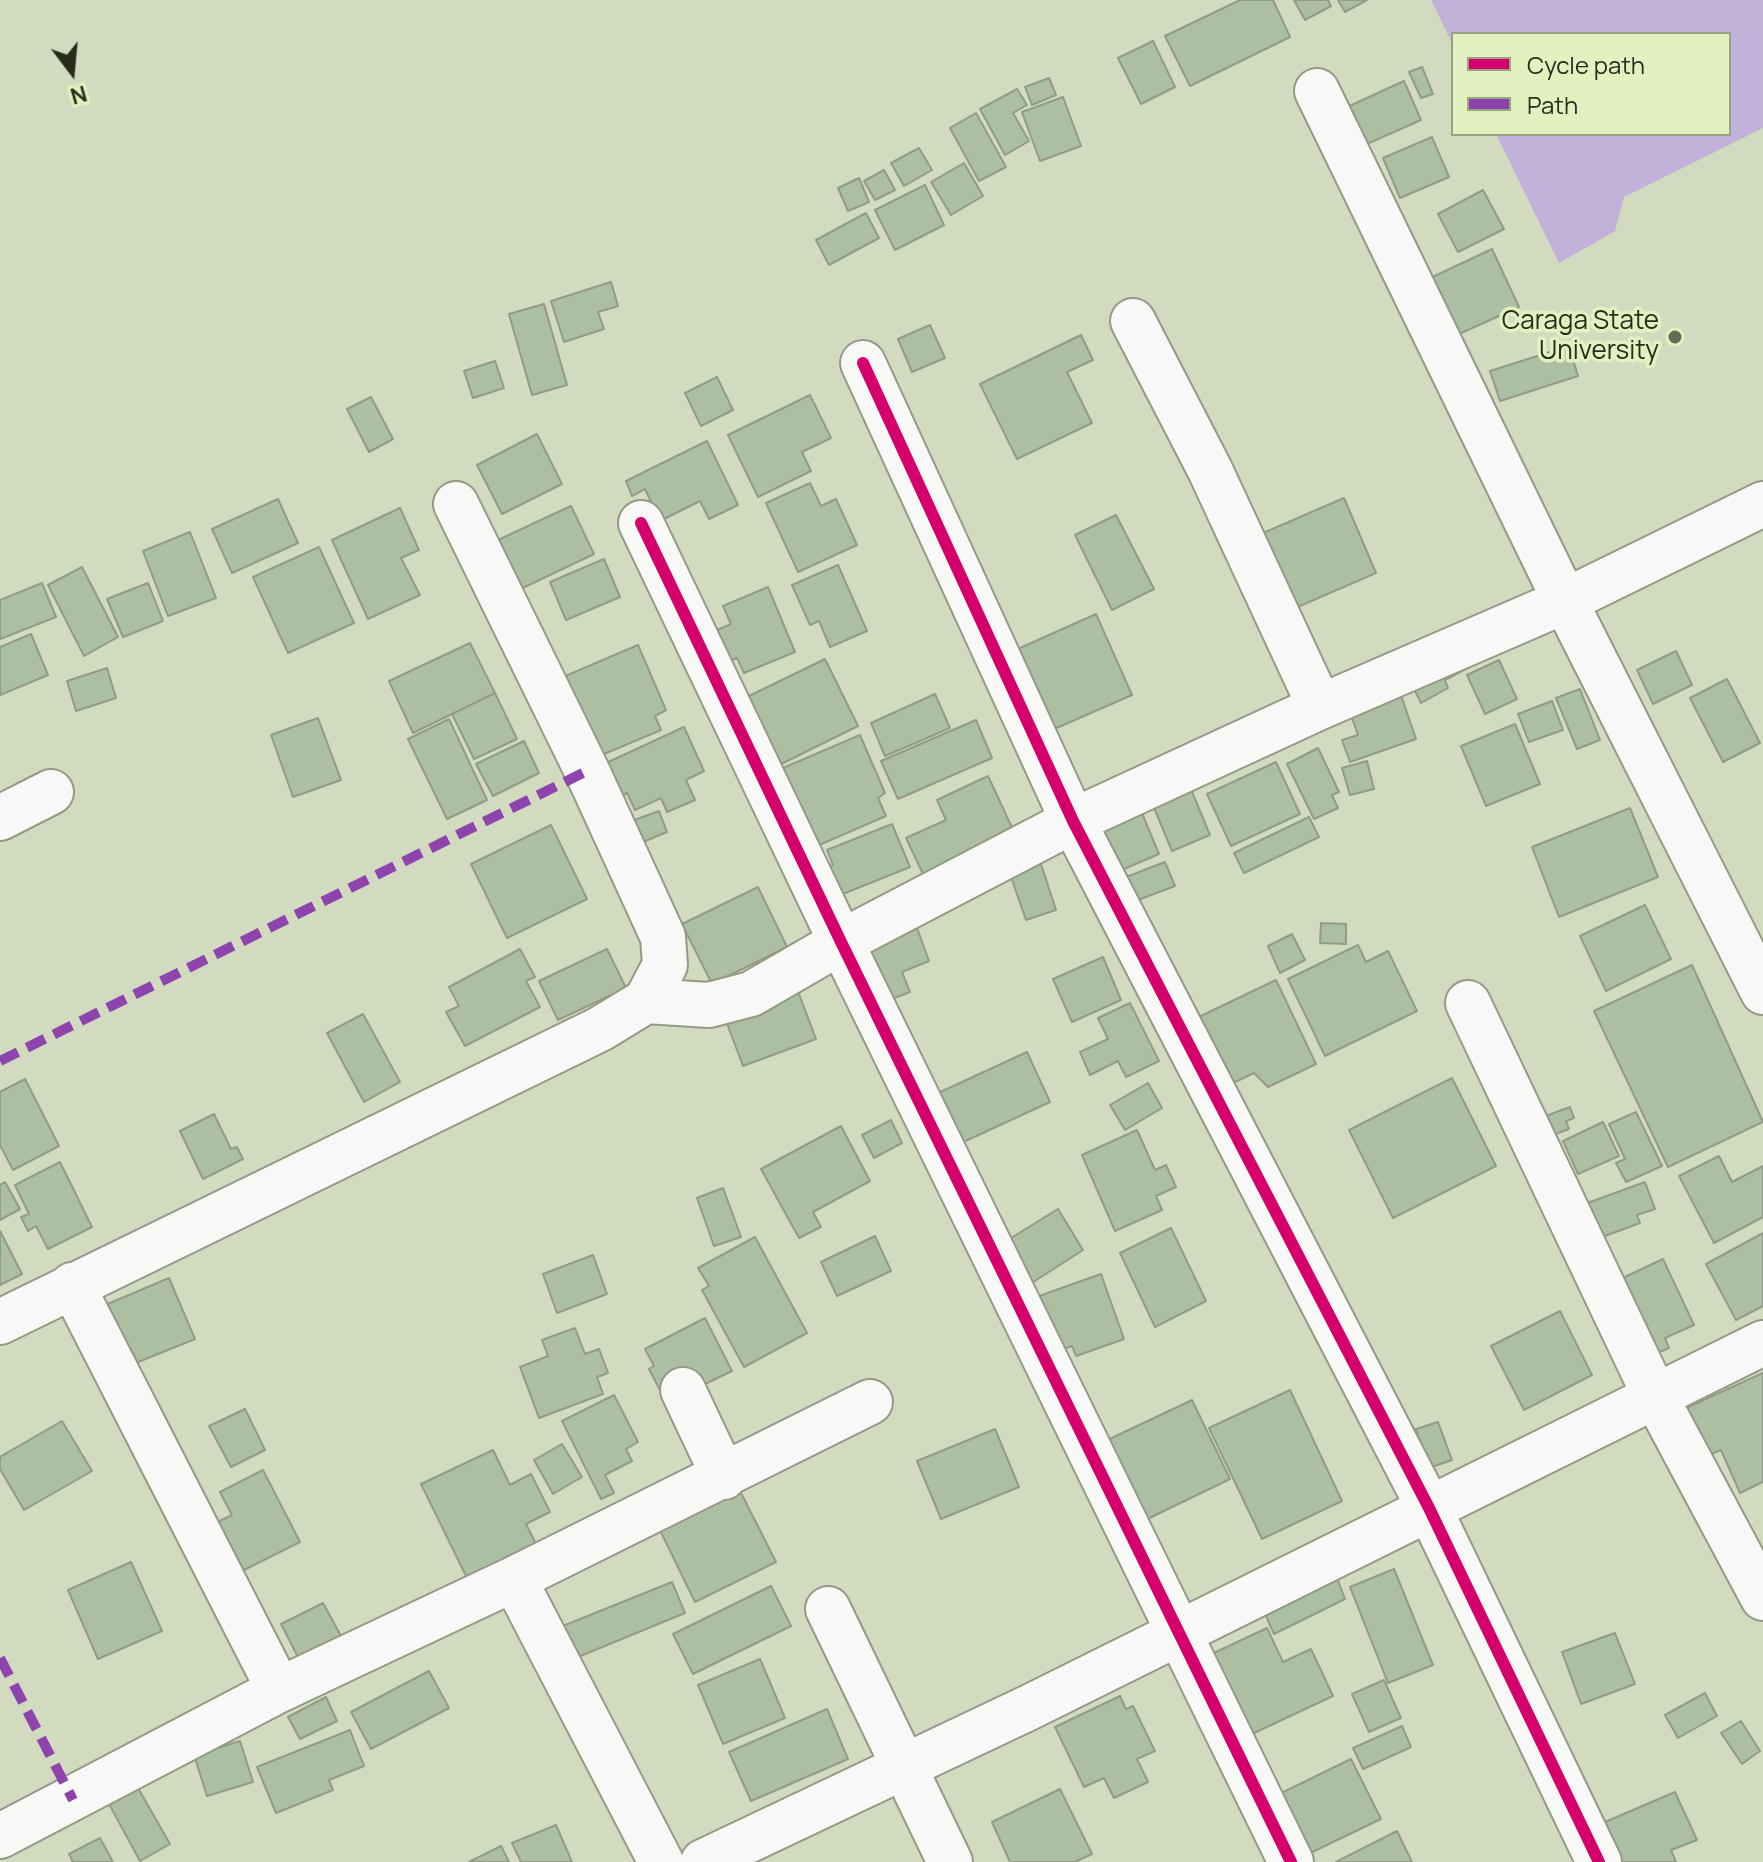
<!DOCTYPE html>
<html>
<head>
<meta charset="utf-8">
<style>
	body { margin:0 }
	#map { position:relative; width:1763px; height:1862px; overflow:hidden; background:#d2dac0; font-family:Manrope,sans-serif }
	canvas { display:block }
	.legend { position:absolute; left:1451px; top:32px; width:280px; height:104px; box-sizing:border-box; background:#e3f1c1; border:2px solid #98a37f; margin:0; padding:10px 14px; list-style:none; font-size:24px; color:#282d1b }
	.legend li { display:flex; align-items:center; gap:16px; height:40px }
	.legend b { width:40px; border:2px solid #98a37f }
	.north { position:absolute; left:32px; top:32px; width:80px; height:80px; -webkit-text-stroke:6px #e3f1c1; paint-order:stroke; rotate:164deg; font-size:22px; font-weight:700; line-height:32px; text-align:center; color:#282d1b }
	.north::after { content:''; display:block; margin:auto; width:28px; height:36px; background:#282d1b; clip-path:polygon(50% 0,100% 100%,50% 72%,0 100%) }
</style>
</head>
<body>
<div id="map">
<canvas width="1763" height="1862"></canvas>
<ul class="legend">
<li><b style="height:10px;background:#d6006c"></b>Cycle path</li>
<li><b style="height:10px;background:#8e44ad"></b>Path</li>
</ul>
<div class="north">N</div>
</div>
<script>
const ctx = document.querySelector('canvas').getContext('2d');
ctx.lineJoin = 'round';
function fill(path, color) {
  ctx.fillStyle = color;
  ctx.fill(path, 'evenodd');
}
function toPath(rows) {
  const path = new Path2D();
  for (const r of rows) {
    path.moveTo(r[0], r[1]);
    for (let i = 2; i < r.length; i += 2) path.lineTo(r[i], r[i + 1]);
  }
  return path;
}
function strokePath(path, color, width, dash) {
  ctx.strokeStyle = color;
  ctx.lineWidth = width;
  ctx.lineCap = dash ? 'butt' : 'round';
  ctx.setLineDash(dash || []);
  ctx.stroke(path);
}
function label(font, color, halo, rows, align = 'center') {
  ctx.font = font + ' Manrope,sans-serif';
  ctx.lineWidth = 7;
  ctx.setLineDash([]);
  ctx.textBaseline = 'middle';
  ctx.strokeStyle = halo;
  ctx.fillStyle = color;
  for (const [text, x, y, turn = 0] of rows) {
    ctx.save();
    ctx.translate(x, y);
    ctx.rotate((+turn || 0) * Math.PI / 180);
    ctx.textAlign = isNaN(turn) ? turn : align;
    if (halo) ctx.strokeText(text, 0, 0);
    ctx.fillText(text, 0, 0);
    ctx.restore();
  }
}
fill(toPath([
	[1431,0,1763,0,1763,128,1624,197,1615,231,1559,263,1496,134,1729,134,1729,34,1453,34,1453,45]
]), '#c2b1d9');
const building = toPath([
	[1240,0,1273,0,1290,37,1190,86,1165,36,1240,0],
	[1294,0,1328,0,1331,6,1305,20,1294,0],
	[1338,0,1367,0,1345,12,1338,0],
	[1153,41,1175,87,1141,104,1118,58,1153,41],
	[1422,67,1433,94,1421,98,1409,72,1422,67],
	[1049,78,1056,95,1032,105,1025,87,1049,78],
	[1404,81,1421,120,1360,147,1343,109,1404,81],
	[1017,89,1027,105,1013,113,1029,141,1005,155,980,109,1017,89],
	[1063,97,1081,146,1040,161,1022,112,1063,97],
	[976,113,1006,167,979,181,950,128,976,113],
	[1432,137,1449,177,1400,198,1383,158,1432,137],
	[919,148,932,170,904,186,891,163,919,148],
	[964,163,983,196,951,215,931,182,964,163],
	[884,170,895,190,875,200,864,181,884,170],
	[859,178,869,202,848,211,838,188,859,178],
	[925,185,944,225,895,250,875,210,925,185],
	[1483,190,1504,229,1458,252,1438,214,1483,190],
	[866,213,879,238,829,265,816,240,866,213],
	[1492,249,1519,307,1450,338,1424,281,1492,249],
	[611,282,618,306,598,312,604,329,564,342,551,301,611,282],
	[544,304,567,385,532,395,509,314,544,304],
	[930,325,945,358,912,372,898,339,930,325],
	[1081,335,1093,360,1067,372,1092,423,1017,459,980,384,1081,335],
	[1569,346,1578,376,1500,401,1490,371,1569,346],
	[495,361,504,388,473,398,464,371,495,361],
	[717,377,733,410,701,426,685,393,717,377],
	[810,395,831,438,802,452,811,471,758,497,728,435,810,395],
	[371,397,393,439,369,452,347,409,371,397],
	[537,434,562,484,502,514,477,465,537,434],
	[707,441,738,505,709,519,700,501,660,521,645,489,632,496,626,481,707,441],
	[810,483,821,506,836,499,857,545,798,572,766,503,810,483],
	[1344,498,1376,573,1286,612,1254,537,1344,498],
	[278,499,298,543,232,573,212,529,278,499],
	[571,506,594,554,508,595,485,546,571,506],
	[400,508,419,550,401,558,420,595,368,619,332,540,400,508],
	[1116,515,1154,589,1112,610,1075,535,1116,515],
	[190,532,216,598,168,616,143,551,190,532],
	[319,547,354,623,288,653,253,577,319,547],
	[604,559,620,597,566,620,550,582,604,559],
	[838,565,867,631,830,647,819,621,810,625,792,585,838,565],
	[82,567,118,637,84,656,48,585,82,567],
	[42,583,56,617,0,639,0,600,42,583],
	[148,583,163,621,123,637,107,599,148,583],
	[768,587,795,652,744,673,737,658,716,667,703,636,731,624,723,606,768,587],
	[1096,614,1132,695,1036,737,1000,657,1096,614],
	[31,634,48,675,0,695,0,647,31,634],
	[470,643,495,693,413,733,389,681,470,643],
	[638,645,666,710,655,716,661,730,590,760,556,680,638,645],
	[1676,651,1692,685,1653,704,1637,670,1676,651],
	[825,659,858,726,777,766,743,699,825,659],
	[1499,660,1517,699,1485,714,1467,675,1499,660],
	[1479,662,1445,680,1448,688,1421,703,1407,675,1479,662],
	[107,668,116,698,76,711,67,681,107,668],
	[1727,679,1760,743,1723,762,1690,698,1727,679],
	[1580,689,1600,740,1577,749,1556,698,1580,689],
	[495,693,517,739,474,759,452,714,495,693],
	[935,694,950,728,885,756,871,723,935,694],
	[1401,695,1416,739,1350,762,1342,740,1358,735,1350,712,1401,695],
	[1552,701,1563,730,1529,742,1518,714,1552,701],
	[318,718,341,780,293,797,271,735,318,718],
	[449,719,487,800,447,819,408,739,449,719],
	[976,720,992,758,898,799,881,761,976,720],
	[1515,724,1540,784,1486,806,1461,746,1515,724],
	[684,727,704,771,686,780,695,800,667,812,661,798,635,810,627,793,606,803,591,770,684,727],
	[860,735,885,793,878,798,886,816,803,852,769,774,860,735],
	[524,741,539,773,493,796,476,764,524,741],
	[1318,748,1339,792,1332,795,1338,808,1314,819,1287,764,1318,748],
	[1367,761,1374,789,1350,795,1342,768,1367,761],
	[1276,762,1300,814,1231,846,1207,794,1276,762],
	[988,776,1015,834,924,876,906,838,946,820,937,800,988,776],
	[1190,787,1210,835,1172,851,1152,803,1190,787],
	[1139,806,1159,854,1105,877,1085,829,1139,806],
	[1630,808,1658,877,1559,917,1532,847,1630,808],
	[659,811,667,832,638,844,629,822,659,811],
	[1309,817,1319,837,1244,873,1234,853,1309,817],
	[892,824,910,867,828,900,816,872,833,865,827,850,892,824],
	[551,825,587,899,507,938,471,864,551,825],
	[1165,862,1175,886,1130,903,1121,879,1165,862],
	[1041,864,1056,910,1026,920,1010,874,1041,864],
	[758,887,787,947,712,984,682,924,758,887],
	[1645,905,1671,959,1606,991,1580,936,1645,905],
	[1321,923,1346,924,1346,944,1320,943,1321,923],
	[917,928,929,961,902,972,910,992,884,1002,863,948,917,928],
	[1292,934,1305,960,1280,973,1268,946,1292,934],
	[1358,945,1366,962,1388,951,1417,1011,1325,1056,1288,979,1358,945],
	[520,949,535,977,526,981,540,1007,465,1046,446,1012,459,1006,449,987,520,949],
	[607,949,626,988,558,1020,539,981,607,949],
	[1103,957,1121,1000,1072,1022,1053,979,1103,957],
	[1692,965,1763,1122,1668,1167,1594,1011,1692,965],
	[1276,980,1316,1064,1268,1087,1254,1073,1214,1092,1182,1025,1276,980],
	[796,986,816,1039,743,1066,723,1013,796,986],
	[1130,1003,1159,1061,1126,1077,1118,1061,1090,1075,1080,1052,1108,1039,1098,1018,1130,1003],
	[363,1014,400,1082,364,1102,327,1033,363,1014],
	[1027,1052,1050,1102,946,1150,923,1100,1027,1052],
	[1452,1078,1496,1166,1393,1218,1349,1130,1452,1078],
	[25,1079,59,1146,13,1170,0,1145,0,1092,25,1079],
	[1148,1083,1162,1108,1125,1130,1110,1105,1148,1083],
	[1570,1107,1574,1118,1566,1121,1569,1129,1542,1139,1535,1120,1570,1107],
	[1636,1112,1662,1166,1626,1182,1616,1163,1625,1159,1609,1124,1636,1112],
	[214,1114,231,1149,237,1147,243,1159,203,1179,180,1131,214,1114],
	[891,1120,902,1143,874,1158,862,1135,891,1120],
	[1603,1122,1619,1156,1578,1174,1563,1141,1603,1122],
	[841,1126,870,1181,813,1212,821,1227,799,1238,761,1169,841,1126],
	[1137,1130,1155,1170,1166,1165,1176,1187,1156,1196,1162,1210,1115,1231,1082,1155,1137,1130],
	[1719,1156,1732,1182,1763,1166,1763,1217,1714,1243,1679,1176,1719,1156],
	[60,1162,92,1227,48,1249,36,1226,28,1231,21,1217,29,1214,15,1185,60,1162],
	[5,1182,20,1209,0,1220,0,1185,5,1182],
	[1645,1182,1655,1209,1637,1215,1640,1223,1594,1240,1582,1205,1645,1182],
	[723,1188,741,1237,714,1246,697,1198,723,1188],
	[1058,1209,1083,1250,1024,1288,998,1246,1058,1209],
	[1171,1228,1206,1301,1155,1327,1120,1253,1171,1228],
	[0,1231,22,1274,0,1285,0,1231],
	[1763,1233,1763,1306,1736,1320,1706,1264,1763,1233],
	[875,1236,891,1271,837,1296,821,1262,875,1236],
	[755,1237,807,1333,744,1367,702,1290,709,1286,698,1268,755,1237],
	[593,1255,607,1294,557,1313,543,1274,593,1255],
	[1663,1259,1694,1325,1665,1338,1669,1348,1645,1358,1610,1284,1663,1259],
	[1101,1274,1124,1339,1076,1356,1072,1346,1048,1355,1028,1300,1101,1274],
	[169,1278,195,1339,116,1371,91,1311,169,1278],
	[1560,1311,1592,1375,1524,1410,1491,1346,1560,1311],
	[705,1318,732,1371,703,1385,663,1396,649,1369,654,1366,645,1349,705,1318],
	[575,1328,585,1354,599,1349,608,1373,597,1377,603,1394,539,1418,520,1367,548,1356,542,1340,575,1328],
	[1763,1373,1763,1482,1740,1493,1721,1450,1706,1456,1684,1409,1763,1373],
	[1290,1390,1342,1501,1262,1539,1209,1428,1290,1390],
	[614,1395,638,1442,626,1449,632,1461,605,1475,614,1493,601,1499,562,1421,614,1395],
	[1192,1400,1230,1479,1135,1525,1097,1445,1192,1400],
	[245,1409,265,1450,231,1467,209,1426,245,1409],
	[62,1421,92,1471,24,1510,0,1469,0,1457,62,1421],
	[1438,1422,1452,1460,1429,1468,1416,1429,1438,1422],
	[995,1429,1019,1487,941,1519,917,1461,995,1429],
	[562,1444,582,1477,553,1494,534,1460,562,1444],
	[493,1450,510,1485,531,1474,550,1512,526,1524,537,1546,468,1580,421,1484,493,1450],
	[263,1470,300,1542,226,1579,201,1530,232,1515,220,1492,263,1470],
	[735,1481,776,1562,695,1602,655,1520,735,1481],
	[131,1562,162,1631,98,1659,68,1590,131,1562],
	[1394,1569,1433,1665,1388,1683,1350,1587,1394,1569],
	[1337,1578,1345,1599,1274,1634,1265,1614,1337,1578],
	[672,1582,685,1613,561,1664,548,1632,672,1582],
	[771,1586,791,1626,693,1674,673,1634,771,1586],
	[323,1603,346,1645,317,1660,312,1649,298,1657,281,1624,323,1603],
	[1267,1628,1283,1662,1311,1649,1333,1696,1237,1741,1199,1660,1267,1628],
	[1615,1633,1635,1684,1581,1704,1562,1652,1615,1633],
	[760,1659,785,1718,723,1744,698,1685,760,1659],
	[429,1671,449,1708,371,1749,351,1712,429,1671],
	[1384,1680,1401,1718,1369,1732,1352,1694,1384,1680],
	[1705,1693,1717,1716,1678,1738,1665,1715,1705,1693],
	[1120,1696,1126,1709,1133,1706,1155,1751,1137,1759,1148,1782,1114,1798,1104,1778,1084,1787,1055,1727,1120,1696],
	[326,1697,337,1721,300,1739,288,1717,326,1697],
	[827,1709,848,1759,751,1801,729,1752,827,1709],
	[1741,1721,1760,1751,1742,1764,1721,1733,1741,1721],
	[1402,1726,1411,1747,1363,1769,1353,1748,1402,1726],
	[350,1730,364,1766,329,1780,333,1790,276,1813,257,1767,350,1730],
	[240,1741,253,1782,207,1796,194,1755,240,1741],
	[1351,1759,1381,1819,1304,1856,1263,1802,1351,1759],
	[138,1788,170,1844,140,1861,109,1804,138,1788],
	[1060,1789,1092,1854,1075,1862,1010,1862,992,1822,1060,1789],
	[1675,1792,1697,1840,1671,1850,1676,1862,1605,1862,1591,1828,1675,1792],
	[556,1825,572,1862,521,1862,512,1843,556,1825],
	[1397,1831,1412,1862,1336,1862,1397,1831],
	[100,1838,113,1862,73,1862,69,1854,100,1838],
	[501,1846,509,1862,469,1862,501,1846]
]);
fill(building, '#adbfa3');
strokePath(building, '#929b88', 2);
const minor = toPath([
	[1317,91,1565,601,1763,992],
	[1133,321,1210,470,1320,707],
	[863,363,1073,821,1429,1508,1599,1862],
	[641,523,841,942,1291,1862],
	[0,818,51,792],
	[646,1001,709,1005,751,994,841,942,1073,821,1320,707,1565,601,1763,504],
	[1468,1003,1654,1394,1763,1598],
	[72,1285,279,1690],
	[0,1322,600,1029,646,1001,665,965,663,937,587,771,456,504],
	[683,1390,724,1477],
	[514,1579,661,1862],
	[828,1609,950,1862],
	[0,1836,279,1690,514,1579,870,1402],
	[703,1862,1030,1707,1763,1343]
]);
strokePath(minor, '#949a86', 48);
strokePath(minor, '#f8f9f6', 44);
strokePath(toPath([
	[0,1061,587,771],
	[0,1658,73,1800]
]), '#8e44ad', 10, [20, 10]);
strokePath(toPath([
	[863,363,1073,821,1429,1508,1599,1862],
	[641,523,841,942,1291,1862]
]), '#d6006c', 12);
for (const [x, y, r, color] of [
	[1675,337,8,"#646a55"]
]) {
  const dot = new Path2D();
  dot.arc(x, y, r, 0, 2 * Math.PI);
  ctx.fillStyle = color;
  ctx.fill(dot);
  strokePath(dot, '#e3f1c1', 3);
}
label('26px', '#282d1b', '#e3f1c1', [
	["Caraga State",1659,322],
	["University",1659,352]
], 'right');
</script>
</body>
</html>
